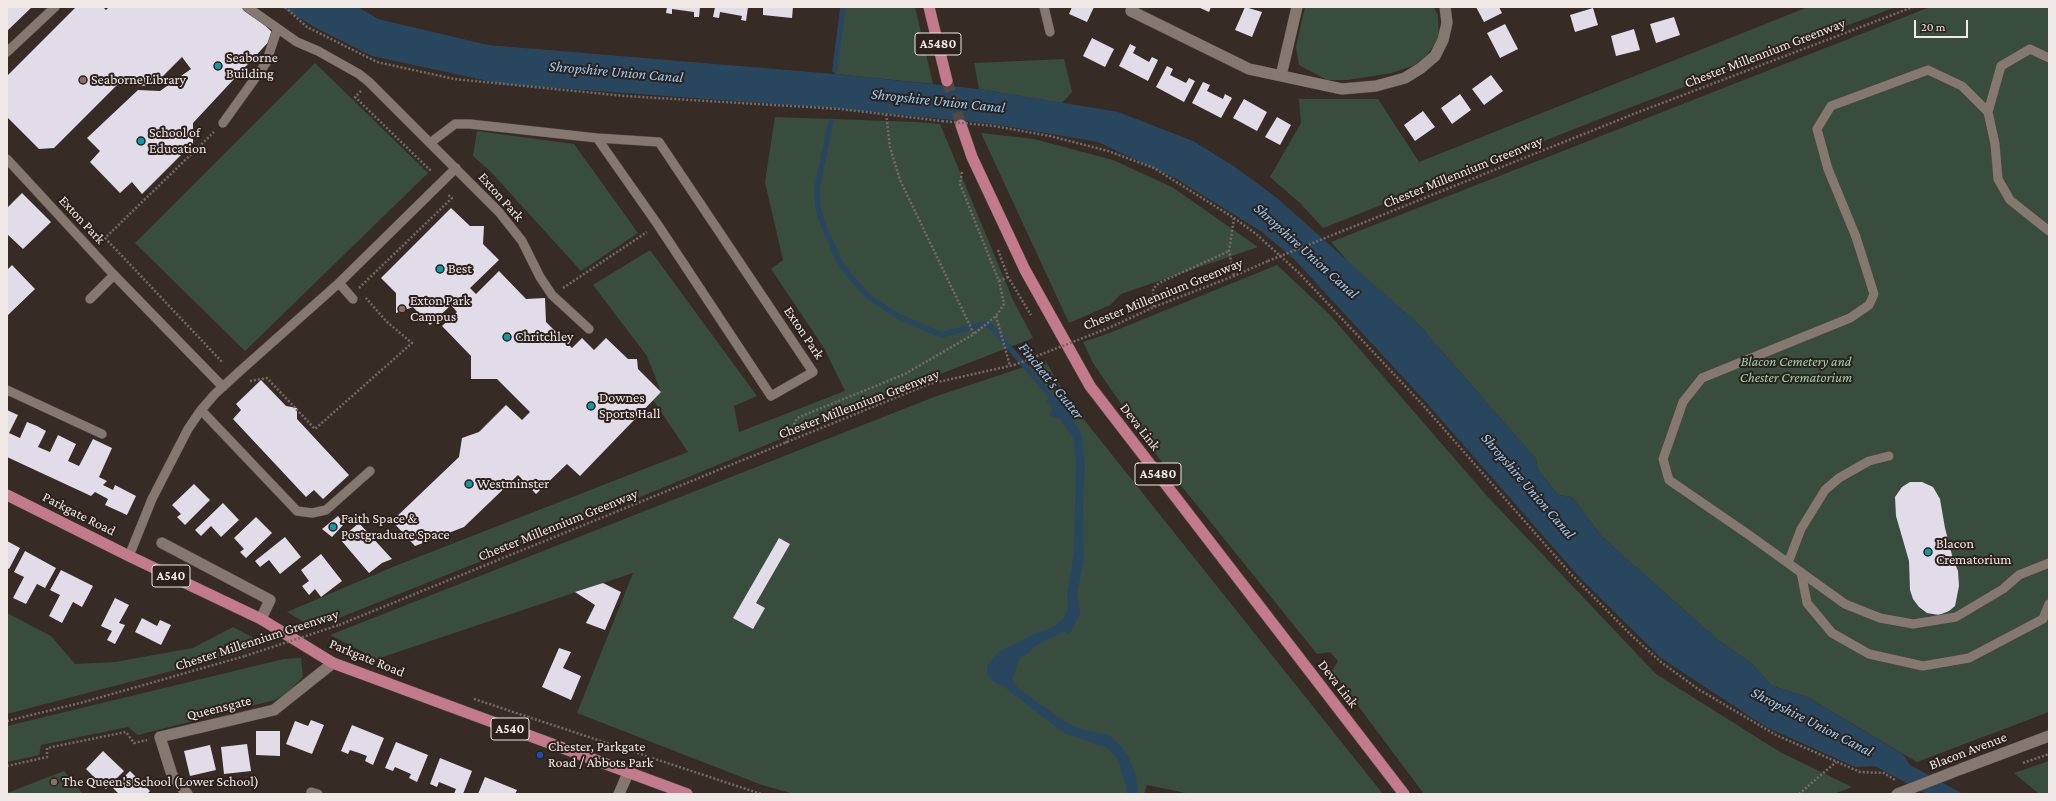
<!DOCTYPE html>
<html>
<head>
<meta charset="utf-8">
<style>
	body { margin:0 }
	#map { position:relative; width:2056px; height:801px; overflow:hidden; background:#372b26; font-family:"Crimson Pro",serif }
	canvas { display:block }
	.frame { position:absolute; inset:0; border:8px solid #f0e9e5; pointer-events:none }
	.scale { position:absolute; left:1914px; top:20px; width:54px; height:18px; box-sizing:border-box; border:2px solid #f0e9e5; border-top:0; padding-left:5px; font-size:12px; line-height:14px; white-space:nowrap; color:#f0e9e5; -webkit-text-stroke:3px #2c211c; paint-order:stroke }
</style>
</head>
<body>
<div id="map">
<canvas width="2056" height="801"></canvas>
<div class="frame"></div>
<div class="scale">20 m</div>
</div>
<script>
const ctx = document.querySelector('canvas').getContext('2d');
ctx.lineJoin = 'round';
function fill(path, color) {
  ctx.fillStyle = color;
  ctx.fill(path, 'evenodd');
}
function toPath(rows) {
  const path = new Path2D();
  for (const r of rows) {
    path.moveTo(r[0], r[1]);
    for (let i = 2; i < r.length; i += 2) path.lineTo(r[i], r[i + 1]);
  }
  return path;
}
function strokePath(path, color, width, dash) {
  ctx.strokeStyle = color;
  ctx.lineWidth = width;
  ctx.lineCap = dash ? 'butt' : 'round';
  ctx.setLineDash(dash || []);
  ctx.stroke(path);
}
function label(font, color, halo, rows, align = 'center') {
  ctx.font = font + ' "Crimson Pro",serif';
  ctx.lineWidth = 4;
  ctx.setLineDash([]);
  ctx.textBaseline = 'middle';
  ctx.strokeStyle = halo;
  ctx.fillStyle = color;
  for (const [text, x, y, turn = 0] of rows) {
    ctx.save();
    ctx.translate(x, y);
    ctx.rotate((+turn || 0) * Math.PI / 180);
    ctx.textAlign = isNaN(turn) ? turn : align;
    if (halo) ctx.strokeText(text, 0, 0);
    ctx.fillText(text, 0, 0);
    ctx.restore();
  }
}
fill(toPath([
	[843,7,915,7,933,84,835,74],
	[1305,7,1434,7,1438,16,1439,37,1427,55,1415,65,1392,73,1348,80,1327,80,1299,65,1296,47],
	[1808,7,1896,7,1610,115,1323,228,1301,204,1270,177,1301,123,1299,99,1378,99,1419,162],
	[1930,7,2049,7,2049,712,1917,762,1807,697,1772,686,1751,663,1718,640,1602,537,1572,497,1558,495,1538,470,1536,459,1418,324,1350,264,1331,242],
	[1064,59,1072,92,1062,103,979,89,974,63],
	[315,63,428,173,245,351,135,243],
	[775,117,916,122,940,124,1013,300,1033,338,894,392,599,514,314,628,287,612,395,566,688,452,653,400,661,392,647,356,593,285,650,250,757,396,734,406,739,432,845,391,824,348,771,269,783,260,765,182],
	[477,131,574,144,638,233,581,271,491,172,473,156],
	[981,133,1034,139,1113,160,1172,187,1258,247,1121,294,1110,305,1069,323],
	[1277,265,1330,315,1487,496,1656,674,1780,752,1852,787,1833,794,1424,794,1332,671,1338,661,1330,652,1317,654,1154,452,1093,363,1083,342,1107,334],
	[1045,360,1069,401,1383,794,1191,794,1147,785,1144,794,794,794,762,785,577,713,633,573,377,659,330,635,934,397],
	[7,613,51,636,75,664,115,662,193,648,233,627,265,644,233,655,7,714],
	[301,658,303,677,286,694,275,700,138,735,128,727,41,745,39,755,7,762,7,726,284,659],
	[2049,761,2049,794,2039,794,2014,773],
	[64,771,83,794,7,794,7,793]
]), '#394d3e');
fill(toPath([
	[281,7,358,7,378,19,488,45,835,74,979,89,1118,112,1193,141,1232,165,1277,198,1418,324,1536,459,1538,470,1558,495,1572,497,1602,537,1718,640,1751,663,1772,686,1807,697,1903,754,1910,765,1963,794,1927,794,1875,766,1855,767,1766,727,1661,658,1581,579,1423,399,1294,259,1262,232,1175,178,1098,142,993,124,832,108,502,84,372,56,318,29],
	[1060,394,1082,436,1085,465,1083,503,1084,559,1077,593,1080,614,1069,635,1064,631,1033,647,1031,651,1020,658,1012,680,1018,688,1067,723,1081,729,1109,735,1120,745,1128,756,1136,776,1138,794,1126,794,1127,788,1117,758,1107,748,1064,733,1002,685,995,683,987,674,987,666,997,653,1030,636,1053,627,1064,618,1068,607,1067,592,1074,554,1076,460,1073,438,1059,418,1050,416,1052,407,1046,401]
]), '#28475f');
strokePath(toPath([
	[835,70,843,7],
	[831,121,817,188,818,207,822,222,840,263,854,281,870,298,898,316,941,335,988,323,1057,403]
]), '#28475f', 5.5);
fill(toPath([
	[7,7,32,7,7,31],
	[76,7,103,7,106,10,109,7,246,7,275,35,193,123,193,143,142,194,132,182,120,193,90,162,100,151,87,138,138,90,160,91,191,69,182,57,153,86,117,85,54,148,39,149,7,117,7,76],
	[667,7,700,7,699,17,694,17,694,12,672,9,672,14,666,13],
	[715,7,748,7,746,21,741,20,742,16,720,12,719,18,713,17],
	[763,7,793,7,792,18,763,15],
	[1072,7,1094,7,1087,22,1069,14],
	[1198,7,1211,7,1209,12],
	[1245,7,1262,12,1252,37,1235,30],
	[1476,7,1499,7,1502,13,1484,22],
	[1593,8,1598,25,1575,32,1570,15],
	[1674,17,1680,35,1656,43,1650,24],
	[1505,24,1518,49,1500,58,1487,33],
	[1634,29,1640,50,1616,56,1611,36],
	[1092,38,1114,49,1105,67,1083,56],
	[1130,44,1136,47,1133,53,1149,62,1152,57,1158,60,1148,81,1119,66],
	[1167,66,1173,69,1170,75,1186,83,1189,78,1195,81,1184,102,1156,87],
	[1491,75,1503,91,1484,105,1472,89],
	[1203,82,1210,85,1207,91,1223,99,1225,94,1232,98,1221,118,1192,103],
	[1460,94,1471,110,1452,124,1441,108],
	[1244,99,1267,112,1257,131,1233,118],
	[1423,111,1435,127,1415,141,1404,125],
	[1277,117,1291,125,1280,145,1265,137],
	[22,193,51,222,23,249,7,234,7,208],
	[451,208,470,226,484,226,483,244,499,260,470,288,476,294,499,271,526,299,545,298,546,322,572,348,582,338,594,350,606,338,628,359,637,359,638,369,661,392,580,476,567,464,536,494,518,475,464,527,415,546,392,521,459,457,462,438,479,432,506,405,522,420,530,412,497,379,471,379,471,356,442,326,457,312,451,305,430,325,413,307,396,313,396,293,381,278],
	[12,265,35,289,8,315,7,270],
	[261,380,286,406,297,408,297,419,349,475,323,499,314,490,306,497,233,419,241,410,236,404],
	[7,410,18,415,9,433,20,438,27,422,37,426,46,431,38,447,50,452,58,435,76,444,68,461,79,466,93,439,112,448,99,477,107,481,103,485,113,490,115,485,136,496,127,515,105,505,108,499,95,492,91,496,7,457],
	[1910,482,1922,482,1933,487,1940,499,1945,528,1953,559,1958,571,1959,586,1955,606,1949,611,1939,615,1927,613,1919,607,1913,599,1910,590,1909,561,1896,516,1895,497,1902,487],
	[194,484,210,500,185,525,177,517,181,514,172,505],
	[223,503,239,520,221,537,211,526,201,536,195,530],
	[338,516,344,524,332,537,322,529],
	[256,517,272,533,246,558,240,552,244,549,234,538],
	[359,523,392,559,382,563,369,573,340,539],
	[285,537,301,557,280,574,269,560,260,567,255,561],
	[779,538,790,544,756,603,765,608,753,629,733,618],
	[7,541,20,548,9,569,7,568],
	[25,551,56,568,45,588,37,584,26,604,13,598,24,577,14,572],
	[321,554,342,581,321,597,315,589,309,595,302,586,309,581,301,570],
	[61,570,93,586,82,607,73,602,62,623,49,616,60,595,50,590],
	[603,583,621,592,605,630,586,623,595,605,575,592],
	[115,598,129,605,119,623,125,625,115,644,107,640,112,631,101,626],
	[142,618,157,626,160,620,171,625,161,645,135,632],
	[559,648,571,652,563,668,581,676,571,700,542,687],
	[311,720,324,725,312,754,286,744,295,721,308,726],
	[352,725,384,738,373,765,365,761,367,756,359,753,350,750,348,754,341,751],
	[256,731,280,731,280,756,256,755],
	[396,742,428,755,417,782,409,778,411,774,395,767,393,771,385,768],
	[247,744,251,771,224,774,221,747],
	[210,745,216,770,190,776,184,751],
	[103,751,124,771,106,789,86,769],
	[440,758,472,771,463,794,454,794,456,789,439,782,437,787,430,784],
	[130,771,150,791,147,794,119,794,113,788],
	[485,777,517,790,515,794,478,794]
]), '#e2dbe8');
strokePath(toPath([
	[947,81,961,125]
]), '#534843', 11, [11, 5.5]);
const service = toPath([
	[247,7,297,42,318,51,359,74,369,82,499,212,522,241,540,277,552,295,589,329],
	[1044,7,1050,32],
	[7,52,55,7],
	[2049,58,2030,49,2001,66,1988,112,1995,144,1998,179,2010,200,2049,231],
	[1988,112,1962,86,1928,70,1831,106,1817,129,1828,169,1856,237,1874,294,1869,305,1850,318,1702,378,1683,402,1663,459,1669,480,1749,535,1845,604,1880,618,1913,624,1956,617,2003,589,2019,575,2049,563],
	[223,123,266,63,277,30],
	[430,143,455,124,470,124,597,138,659,142,813,372,771,396,658,225,597,138],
	[7,159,114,275,90,299],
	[114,275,223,387],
	[353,299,339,283,456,168],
	[7,390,102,434],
	[201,410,297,511,312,513,326,510,370,471],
	[129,556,152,499,188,429,201,410,215,394,240,371,339,283],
	[1788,563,1801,529,1825,490,1839,478,1869,461,1889,456],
	[1801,572,1807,603,1832,633,1869,654,1923,666,1969,658,2043,619,2049,604],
	[311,792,318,794]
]);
const minor = toPath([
	[1133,7,1131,11,1249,69,1342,89,1376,86,1405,78,1421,68,1435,56,1443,40,1447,23,1445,7],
	[1281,76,1297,7],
	[162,543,270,600,261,619],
	[187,794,172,775,160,737,274,710,333,663],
	[619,794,628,773]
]);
const tertiary = toPath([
	[1961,769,2049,736]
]);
const primary = toPath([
	[929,7,947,81],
	[961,125,972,157,1025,270,1090,386,1404,794],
	[7,495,129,556,261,619,333,663,687,794]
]);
strokePath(service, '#504742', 10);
strokePath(minor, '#504742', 12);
strokePath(tertiary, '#504742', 12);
strokePath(primary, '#504742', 12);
strokePath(toPath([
	[285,7,307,27,377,62,454,79,625,96,840,109,942,121],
	[361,91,355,97,432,172],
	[994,126,1050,136,1108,151,1154,168,1234,218,1256,234,1299,273,1422,404,1570,573,1632,636,1661,662,1698,689,1776,735,1860,772,1884,773,1895,780],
	[962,172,960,184,999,281,1004,304,996,316,974,334],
	[1234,218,1229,251,1234,276],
	[1335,234,1631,115,1913,7],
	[105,238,223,363],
	[101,242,214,132],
	[998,250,1008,277,1031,315],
	[999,281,1008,277],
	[359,288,452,198,447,194],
	[563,288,647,232],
	[1154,307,1153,289,1159,283,1229,251],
	[996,316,1010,366],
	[1111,327,1154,307,1234,276,1268,261],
	[250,381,267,378,315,429,412,343,387,322,366,298],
	[786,443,797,418,905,374,974,334,900,180,890,147,886,114],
	[339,625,929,384,1014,365],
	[474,699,761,794],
	[7,721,84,702,245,656],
	[2023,763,2049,754],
	[7,766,47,757,47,748,126,732,134,743,147,740],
	[1799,794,1836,762]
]), '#746a65', 2.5, [2, 2]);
strokePath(service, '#857871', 9);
strokePath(minor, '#857871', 11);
strokePath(tertiary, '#857871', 11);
strokePath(primary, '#c37a8d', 11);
const tertiaryBridge = toPath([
	[1897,794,1961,769]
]);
strokePath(tertiaryBridge, '#504742', 12, []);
strokePath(toPath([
	[942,121,994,126],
	[1268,261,1335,234],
	[1014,365,1111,327],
	[245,656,339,625]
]), '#746a65', 2.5, [2, 2]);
strokePath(tertiaryBridge, '#857871', 11);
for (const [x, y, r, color] of [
	[218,66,4,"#0f9aa8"],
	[83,80,4,"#8d6e63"],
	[141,141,4,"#0f9aa8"],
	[440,269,4,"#0f9aa8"],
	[402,309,4,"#8d6e63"],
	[507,337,4,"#0f9aa8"],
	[591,406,4,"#0f9aa8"],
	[469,484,4,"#0f9aa8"],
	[333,527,4,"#0f9aa8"],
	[1928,552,4,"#0f9aa8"],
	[540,755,4,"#1a4fb4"],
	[54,782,4,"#8d6e63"]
]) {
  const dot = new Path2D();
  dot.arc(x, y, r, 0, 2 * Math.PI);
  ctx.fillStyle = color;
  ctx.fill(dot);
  strokePath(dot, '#2c211c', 1.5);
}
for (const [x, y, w] of [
	[938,44,46],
	[1158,474,46],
	[171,576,38],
	[510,729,38]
]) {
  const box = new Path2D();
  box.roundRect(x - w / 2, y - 11, w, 22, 3);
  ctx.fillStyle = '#2c211c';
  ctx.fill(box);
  strokePath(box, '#f0e9e5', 1);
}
label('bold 13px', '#f0e9e5', null, [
	["A5480",938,44],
	["A5480",1158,474],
	["A540",171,576],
	["A540",510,729]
]);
label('14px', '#f0e9e5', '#2c211c', [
	["Chester Millennium Greenway",1765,53,-21],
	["Chester Millennium Greenway",1463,172,-22],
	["Exton Park",501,197,48],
	["Exton Park",82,220,47],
	["Chester Millennium Greenway",1163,294,-22],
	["Exton Park",804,333,56],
	["Chester Millennium Greenway",859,404,-21],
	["Deva Link",1140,427,52],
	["Parkgate Road",79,514,27],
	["Chester Millennium Greenway",558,525,-22],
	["Chester Millennium Greenway",257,640,-18],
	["Parkgate Road",367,658,22],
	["Deva Link",1338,684,52],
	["Queensgate",219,708,-14],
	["Blacon Avenue",1968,751,-21]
]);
label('14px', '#f0e9e5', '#2c211c', [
	["Seaborne",226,58],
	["Building",226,74],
	["Seaborne Library",91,80],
	["School of",149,133],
	["Education",149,149],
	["Best",448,269],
	["Exton Park",410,301],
	["Campus",410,317],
	["Chritchley",515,337],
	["Downes",599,398],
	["Sports Hall",599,414],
	["Westminster",477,484],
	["Faith Space &",341,519],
	["Postgraduate Space",341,535],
	["Blacon",1936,544],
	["Crematorium",1936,560],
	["Chester, Parkgate",548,747],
	["Road / Abbots Park",548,763],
	["The Queen's School (Lower School)",62,782]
], 'left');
label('italic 14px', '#99d4aa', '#2c211c', [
	["Blacon Cemetery and",1796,362],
	["Chester Crematorium",1796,378]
]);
label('italic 15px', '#96cef9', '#2c211c', [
	["Shropshire Union Canal",616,72,5],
	["Shropshire Union Canal",938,101,6],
	["Shropshire Union Canal",1306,251,42],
	["Finchett's Gutter",1051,381,51],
	["Shropshire Union Canal",1528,486,49],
	["Shropshire Union Canal",1812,722,27]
]);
</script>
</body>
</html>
